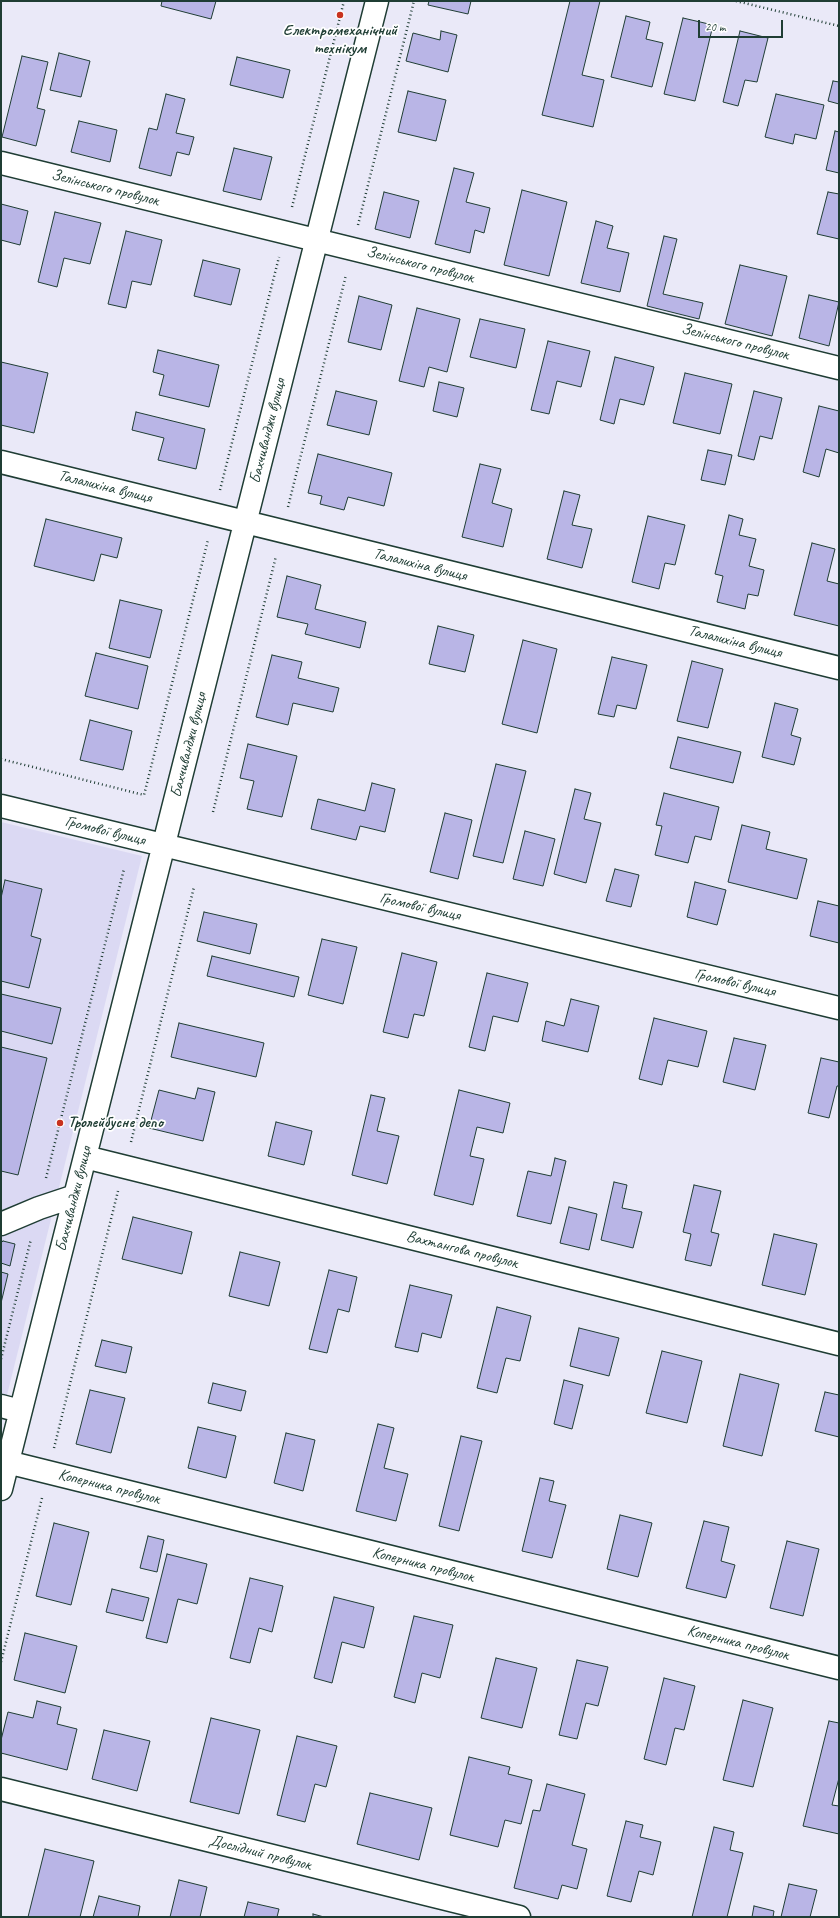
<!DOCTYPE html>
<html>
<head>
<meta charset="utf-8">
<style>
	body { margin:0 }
	#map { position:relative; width:840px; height:1918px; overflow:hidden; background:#eae9f8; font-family:Caveat,sans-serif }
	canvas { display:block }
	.frame { position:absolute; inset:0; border:2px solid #1f3d34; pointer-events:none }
	.scale { position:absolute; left:698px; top:20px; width:85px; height:18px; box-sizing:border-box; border:2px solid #1f3d34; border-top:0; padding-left:5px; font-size:12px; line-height:14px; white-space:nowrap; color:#1f3d34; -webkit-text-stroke:3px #fff; paint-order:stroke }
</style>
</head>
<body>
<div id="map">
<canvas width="840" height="1918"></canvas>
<div class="frame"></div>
<div class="scale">20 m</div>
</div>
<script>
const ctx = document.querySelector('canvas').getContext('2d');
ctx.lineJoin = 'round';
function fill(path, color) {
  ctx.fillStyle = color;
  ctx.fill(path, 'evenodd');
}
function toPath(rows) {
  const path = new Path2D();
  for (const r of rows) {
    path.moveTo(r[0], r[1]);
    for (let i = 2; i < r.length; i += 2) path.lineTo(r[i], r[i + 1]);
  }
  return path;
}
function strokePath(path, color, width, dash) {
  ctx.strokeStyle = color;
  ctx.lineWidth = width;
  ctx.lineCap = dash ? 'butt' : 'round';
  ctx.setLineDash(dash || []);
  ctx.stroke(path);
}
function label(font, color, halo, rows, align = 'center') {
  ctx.font = font + ' Caveat,sans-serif';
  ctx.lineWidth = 3.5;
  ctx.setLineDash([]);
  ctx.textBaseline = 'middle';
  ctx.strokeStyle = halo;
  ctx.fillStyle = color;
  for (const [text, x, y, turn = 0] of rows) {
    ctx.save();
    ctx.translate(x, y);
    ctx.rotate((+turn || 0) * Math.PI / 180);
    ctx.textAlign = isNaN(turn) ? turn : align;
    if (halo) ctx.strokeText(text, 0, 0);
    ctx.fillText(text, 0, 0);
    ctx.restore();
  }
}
fill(toPath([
	[1,822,142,856,1,1419]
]), '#dbd9f3');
const building = toPath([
	[162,1,216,1,211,19,161,6,162,1],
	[429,1,471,1,468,14,428,5,429,1],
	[570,1,600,1,582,75,604,80,593,127,542,115,570,1],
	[626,16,650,22,646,39,663,43,652,87,611,77,626,16],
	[683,18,713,25,695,101,664,94,683,18],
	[441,31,457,35,448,72,406,61,413,33,440,40,441,31],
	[740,31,768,38,757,82,745,80,738,106,723,102,740,31],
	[59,53,90,61,81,97,50,90,59,53],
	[22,56,48,62,37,108,45,110,36,146,2,137,22,56],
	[237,57,290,70,283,98,230,85,237,57],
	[833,81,839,82,839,104,828,101,833,81],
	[408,91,446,100,436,141,398,132,408,91],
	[166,94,185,99,176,133,194,137,189,155,177,152,171,176,139,168,149,128,157,130,166,94],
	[776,94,824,105,816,139,795,134,793,144,765,137,776,94],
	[79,121,117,130,110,162,71,152,79,121],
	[835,131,839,132,839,173,826,170,835,131],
	[234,148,272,157,261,200,223,191,234,148],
	[454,168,474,173,466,202,490,208,484,233,475,230,470,253,435,244,454,168],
	[522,190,567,202,549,276,504,265,522,190],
	[384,192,419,201,410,238,375,229,384,192],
	[828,192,839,194,839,239,817,234,828,192],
	[1,204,28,211,20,245,1,240,1,204],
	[55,212,101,223,90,264,64,258,57,287,38,282,55,212],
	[596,221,613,226,607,248,629,253,620,292,581,283,596,221],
	[126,231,162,240,151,285,132,281,126,308,108,304,126,231],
	[664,236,677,239,663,294,703,303,699,319,647,306,664,236],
	[203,260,240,269,231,305,194,296,203,260],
	[740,265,787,276,772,336,725,324,740,265],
	[809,295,839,302,829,346,799,338,809,295],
	[359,296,392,305,381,350,348,342,359,296],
	[417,308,460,319,447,372,429,367,424,387,399,381,417,308],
	[480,319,525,329,516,368,470,357,480,319],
	[548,341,590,351,581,387,557,381,549,414,531,410,548,341],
	[158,350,219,365,209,407,159,395,164,375,153,372,158,350],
	[615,357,654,367,644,405,620,399,614,424,600,420,615,357],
	[1,362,48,373,34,433,1,425,1,362],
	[685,373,732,384,720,434,673,423,685,373],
	[439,382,464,388,457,417,433,411,439,382],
	[336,391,377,401,369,435,327,425,336,391],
	[754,391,782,398,772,439,760,436,754,460,738,456,754,391],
	[819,406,839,411,839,453,826,449,819,477,803,472,819,406],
	[136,412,205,429,196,469,158,460,164,438,132,430,136,412],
	[708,450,732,455,725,485,701,480,708,450],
	[318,454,392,473,384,506,348,497,344,510,320,504,322,496,308,493,318,454],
	[480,464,501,469,492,503,512,509,503,547,462,537,480,464],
	[564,491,580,495,572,525,592,529,582,568,547,559,564,491],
	[729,515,743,519,739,535,756,539,749,566,764,570,758,596,748,594,745,609,717,602,723,576,715,574,729,515],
	[648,516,685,525,675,565,665,563,659,589,632,582,648,516],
	[46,519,122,538,117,558,101,554,94,581,34,566,46,519],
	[812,543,835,549,827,581,839,584,839,626,794,615,812,543],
	[287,576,321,585,315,609,366,622,360,648,305,634,308,624,277,617,287,576],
	[120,600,162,610,150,658,109,648,120,600],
	[438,626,474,635,465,672,429,664,438,626],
	[523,640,557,649,537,733,502,724,523,640],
	[96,653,148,666,138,709,85,696,96,653],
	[272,655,302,662,298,678,339,688,333,712,293,703,288,725,256,717,272,655],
	[612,657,647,665,636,709,617,705,614,717,598,714,612,657],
	[692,661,723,669,708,728,677,721,692,661],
	[775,703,798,709,791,735,801,738,794,765,762,757,775,703],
	[90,720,132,731,123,770,80,760,90,720],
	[678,737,741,752,733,783,670,768,678,737],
	[248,744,297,756,282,817,247,809,254,781,240,778,248,744],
	[496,764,526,771,503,863,473,856,496,764],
	[372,783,395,789,385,832,360,826,356,840,311,829,318,799,365,811,372,783],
	[575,789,591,793,584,819,601,823,586,883,554,874,575,789],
	[664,793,719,807,711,840,695,836,688,863,655,855,662,826,656,825,664,793],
	[445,813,472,820,458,879,430,872,445,813],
	[742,825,770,832,766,849,807,859,797,899,728,882,742,825],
	[525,831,555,839,543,886,513,879,525,831],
	[615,869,639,875,631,907,606,901,615,869],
	[5,880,42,889,31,936,41,939,29,988,1,981,1,898,5,880],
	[695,882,726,890,717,925,687,917,695,882],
	[818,901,839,906,839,943,810,936,818,901],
	[204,912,257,924,250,954,197,941,204,912],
	[322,939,357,947,343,1004,308,995,322,939],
	[402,953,437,962,424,1016,414,1014,408,1038,383,1032,402,953],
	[212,956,299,977,294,997,207,976,212,956],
	[487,973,528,983,518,1022,493,1016,485,1051,469,1047,487,973],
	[1,994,61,1008,52,1044,1,1031,1,994],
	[571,999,599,1006,588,1052,542,1041,546,1021,564,1026,571,999],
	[654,1018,707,1031,698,1067,668,1060,662,1085,639,1079,654,1018],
	[179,1023,264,1043,256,1077,171,1057,179,1023],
	[734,1038,766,1045,755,1090,723,1082,734,1038],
	[1,1047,47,1058,18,1175,1,1171,1,1047],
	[821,1058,839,1062,839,1086,837,1086,829,1118,808,1113,821,1058],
	[198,1088,215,1092,203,1141,149,1128,159,1090,195,1099,198,1088],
	[459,1090,510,1103,503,1133,477,1127,470,1156,484,1159,473,1205,434,1195,459,1090],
	[371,1095,385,1098,377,1131,399,1136,387,1184,352,1175,371,1095],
	[276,1122,312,1131,304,1165,268,1156,276,1122],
	[555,1158,566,1161,551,1224,517,1216,528,1171,551,1176,555,1158],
	[614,1182,627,1185,622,1208,642,1212,633,1248,601,1240,614,1182],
	[694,1185,721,1191,711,1232,719,1234,711,1266,685,1260,691,1234,683,1232,694,1185],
	[569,1207,597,1214,589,1250,560,1243,569,1207],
	[133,1217,192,1232,182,1274,122,1259,133,1217],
	[774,1234,817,1244,805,1295,762,1285,774,1234],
	[3,1241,15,1244,10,1266,1,1263,1,1243,3,1241],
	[240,1252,280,1262,269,1306,229,1296,240,1252],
	[329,1270,357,1277,349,1312,338,1309,327,1353,309,1349,329,1270],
	[1,1272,8,1274,1,1303,1,1272],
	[410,1285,452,1295,441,1338,422,1333,418,1352,395,1347,410,1285],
	[497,1307,531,1316,520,1361,506,1358,497,1393,477,1388,497,1307],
	[579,1328,619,1338,609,1376,570,1366,579,1328],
	[102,1340,132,1347,126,1373,95,1366,102,1340],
	[662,1351,702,1361,687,1423,646,1413,662,1351],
	[740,1374,779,1384,762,1456,723,1446,740,1374],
	[564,1380,583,1385,572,1429,554,1424,564,1380],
	[213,1383,246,1391,241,1411,208,1403,213,1383],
	[90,1390,125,1398,111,1453,76,1444,90,1390],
	[825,1392,839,1395,839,1437,815,1431,825,1392],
	[378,1424,394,1428,384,1468,408,1474,396,1521,356,1511,378,1424],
	[198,1427,236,1436,226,1478,188,1468,198,1427],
	[286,1433,315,1440,303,1491,274,1483,286,1433],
	[461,1436,482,1441,459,1531,439,1526,461,1436],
	[540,1478,554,1481,549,1501,566,1505,552,1558,522,1551,540,1478],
	[620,1515,652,1523,638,1577,607,1569,620,1515],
	[704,1521,729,1527,721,1561,735,1565,726,1598,686,1588,704,1521],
	[54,1523,89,1532,71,1605,36,1596,54,1523],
	[148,1536,164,1540,157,1572,140,1568,148,1536],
	[787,1541,819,1549,803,1616,770,1608,787,1541],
	[167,1554,207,1564,197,1604,178,1599,167,1643,146,1638,167,1554],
	[250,1578,283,1586,272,1632,259,1628,250,1663,230,1658,250,1578],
	[112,1589,149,1598,143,1621,106,1612,112,1589],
	[334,1597,374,1607,364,1648,342,1642,332,1683,314,1678,334,1597],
	[414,1616,453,1625,440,1678,422,1673,415,1703,394,1697,414,1616],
	[25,1633,77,1646,65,1693,14,1680,25,1633],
	[496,1658,537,1668,522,1728,481,1718,496,1658],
	[577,1660,608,1667,598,1706,586,1703,577,1739,559,1735,577,1660],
	[664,1678,695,1686,684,1730,675,1728,666,1765,644,1759,664,1678],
	[743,1700,773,1708,753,1787,723,1780,743,1700],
	[37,1701,61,1707,57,1724,77,1729,67,1770,1,1753,1,1740,8,1712,33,1718,37,1701],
	[211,1718,260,1730,239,1814,190,1802,211,1718],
	[829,1721,839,1723,839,1778,832,1805,839,1806,839,1834,803,1826,829,1721],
	[104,1730,150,1741,137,1791,92,1779,104,1730],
	[297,1736,337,1746,326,1787,315,1784,305,1822,277,1815,297,1736],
	[469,1757,510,1767,508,1774,532,1780,521,1824,505,1820,498,1847,450,1835,469,1757],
	[547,1784,585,1794,572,1845,587,1849,577,1889,562,1885,558,1899,514,1888,533,1810,540,1811,547,1784],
	[370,1793,432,1808,419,1860,357,1844,370,1793],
	[626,1821,643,1825,640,1837,661,1842,653,1875,639,1871,631,1902,607,1896,626,1821],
	[714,1827,734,1832,730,1850,743,1853,727,1917,692,1917,714,1827],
	[45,1849,94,1861,80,1917,28,1917,45,1849],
	[179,1880,207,1887,200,1917,170,1917,179,1880],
	[789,1884,817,1890,810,1917,781,1917,789,1884],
	[99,1896,140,1906,138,1917,93,1917,99,1896],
	[248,1902,279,1909,277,1917,244,1917,248,1902],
	[754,1906,774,1911,773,1917,752,1917,754,1906],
	[313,1914,324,1917,313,1917,313,1914]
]);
fill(building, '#b9b5e6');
strokePath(building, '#1f3d34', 1);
const minor = toPath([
	[1,163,839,368],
	[1,462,839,668],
	[1,806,839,1008],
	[85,1157,839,1344],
	[1,1224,39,1208,75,1196],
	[1,1406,20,1411],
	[7,1462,839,1668],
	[1,1489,377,1],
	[1,1789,519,1917]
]);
strokePath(minor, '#1f3d34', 25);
strokePath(toPath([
	[736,1,839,26],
	[292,207,344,1],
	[358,225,414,1],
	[220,490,279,257],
	[288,507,346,275],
	[1,759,144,795,208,540],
	[213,812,276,556],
	[131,1142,194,887],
	[46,1178,124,869],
	[1,1359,31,1239],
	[54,1448,118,1191],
	[1,1662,42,1498]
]), '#1f3d34', 2.5, [1, 3]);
strokePath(minor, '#fff', 22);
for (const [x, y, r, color] of [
	[340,15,4,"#c8321e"],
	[60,1123,4,"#c8321e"]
]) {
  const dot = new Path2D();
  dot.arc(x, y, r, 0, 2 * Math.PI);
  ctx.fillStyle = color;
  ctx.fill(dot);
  strokePath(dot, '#fff', 1.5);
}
label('bold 16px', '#1f3d34', '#fff', [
	["Електромеханічний",340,31],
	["технікум",340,49],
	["Тролейбусне депо",68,1123,"left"]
]);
label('16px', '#1f3d34', '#fff', [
	["Зелінського провулок",105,188,14],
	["Зелінського провулок",420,265,14],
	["Зелінського провулок",735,342,14],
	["Бахчиванджи вулиця",268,431,-76],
	["Талалихіна вулиця",105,487,14],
	["Талалихіна вулиця",420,565,14],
	["Талалихіна вулиця",735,642,14],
	["Бахчиванджи вулиця",189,745,-76],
	["Громової вулиця",105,831,14],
	["Громової вулиця",420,907,13],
	["Громової вулиця",735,983,13],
	["Бахчиванджи вулиця",74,1199,-76],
	["Вахтангова провулок",462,1250,14],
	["Коперника провулок",109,1487,14],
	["Коперника провулок",423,1565,14],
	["Коперника провулок",738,1643,14],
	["Дослідний провулок",260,1853,14]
]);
</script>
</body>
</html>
